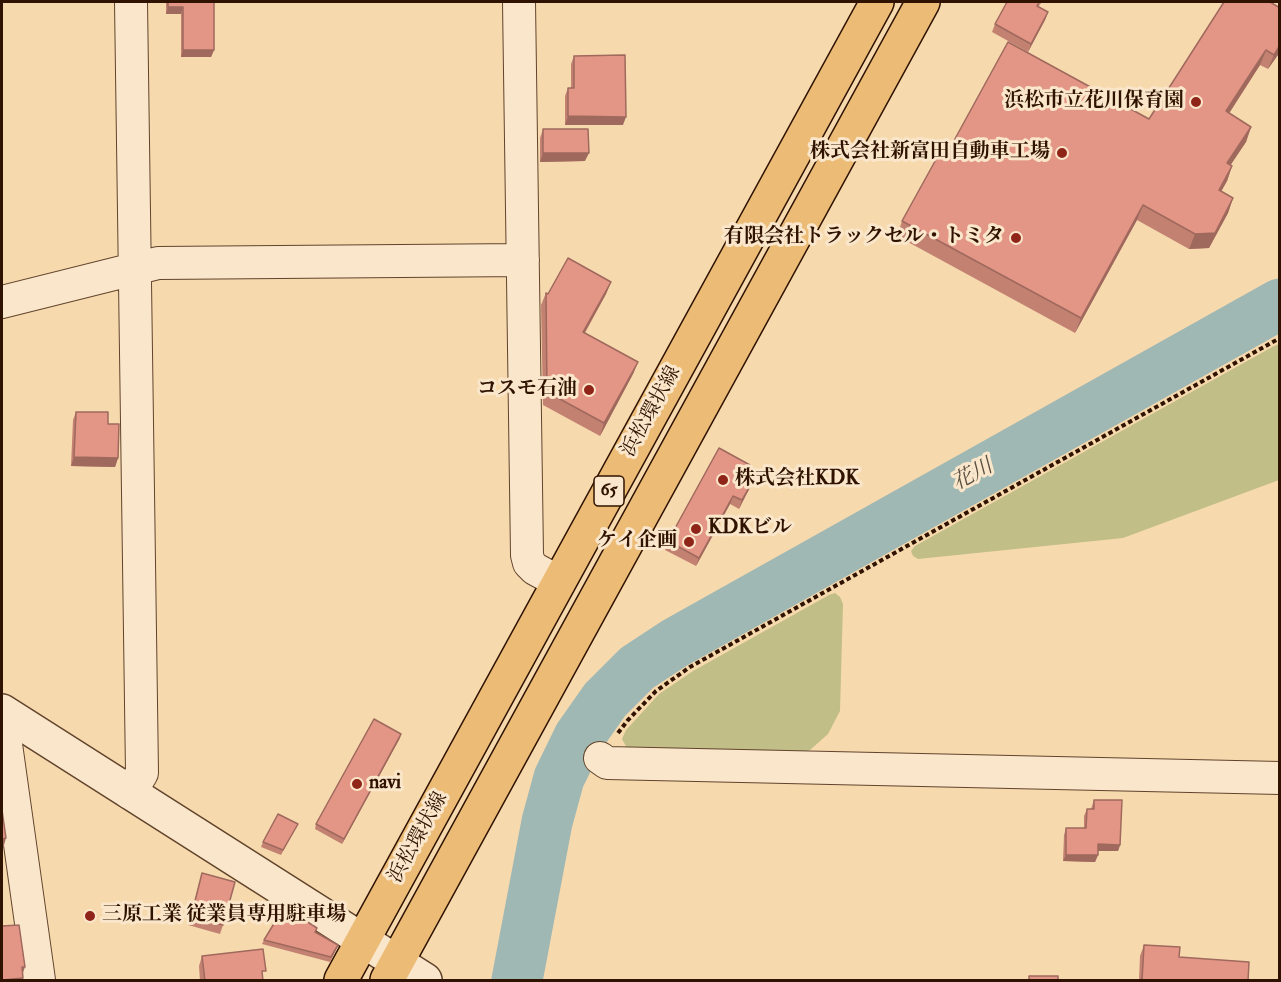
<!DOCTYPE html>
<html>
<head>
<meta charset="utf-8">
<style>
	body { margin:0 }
	#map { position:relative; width:1281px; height:982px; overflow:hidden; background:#f7d9ae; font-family:"IM FELL Double Pica",serif }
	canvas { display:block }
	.frame { position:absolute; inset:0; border:3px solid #2f1300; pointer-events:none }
</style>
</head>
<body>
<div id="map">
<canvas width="1281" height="982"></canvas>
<div class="frame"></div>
</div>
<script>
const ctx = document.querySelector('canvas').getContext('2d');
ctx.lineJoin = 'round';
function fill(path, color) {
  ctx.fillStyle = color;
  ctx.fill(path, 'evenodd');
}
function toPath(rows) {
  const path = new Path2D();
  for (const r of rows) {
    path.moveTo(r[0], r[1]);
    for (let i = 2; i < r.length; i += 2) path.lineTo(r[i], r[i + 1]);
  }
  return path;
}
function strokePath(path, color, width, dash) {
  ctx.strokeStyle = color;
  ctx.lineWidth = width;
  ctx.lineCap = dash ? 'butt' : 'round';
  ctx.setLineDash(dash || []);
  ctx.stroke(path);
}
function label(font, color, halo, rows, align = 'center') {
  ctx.font = font + ' "IM FELL Double Pica","Noto Serif JP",serif';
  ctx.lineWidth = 6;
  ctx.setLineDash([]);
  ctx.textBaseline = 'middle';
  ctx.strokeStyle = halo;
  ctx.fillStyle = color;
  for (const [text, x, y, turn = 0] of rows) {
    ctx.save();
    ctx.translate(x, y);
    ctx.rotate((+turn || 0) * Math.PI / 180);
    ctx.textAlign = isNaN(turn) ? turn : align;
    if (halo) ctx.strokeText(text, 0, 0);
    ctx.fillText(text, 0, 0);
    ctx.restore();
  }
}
fill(toPath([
	[1279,344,1279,480,1123,538,918,559,913,556,911,551,915,546,1274,346],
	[835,593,840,597,843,604,840,711,828,734,810,750,788,756,628,750,622,739,626,730,659,694,693,671,829,595]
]), '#c1be87');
strokePath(toPath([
	[517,980,547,822,559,778,579,737,605,700,637,668,675,643,1280,304]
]), '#a0b8b4', 51);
const minor = toPath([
	[519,2,527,555,529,563,535,569,559,582],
	[2,302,158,263,523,260],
	[12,718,4,730,39,980],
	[600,758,607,763,1280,778],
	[130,793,142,773,131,2]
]);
const tertiary = toPath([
	[2,711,425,980]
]);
const primary = toPath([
	[341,980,877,2],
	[387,980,923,2]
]);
strokePath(minor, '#61442c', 34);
strokePath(tertiary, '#61442c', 36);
strokePath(primary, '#2f1300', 36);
strokePath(toPath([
	[618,733,628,720,656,691,690,667,1280,338]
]), '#2f1300', 4, [4.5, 3]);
strokePath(minor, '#fae6ca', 32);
strokePath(tertiary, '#fae6ca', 33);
strokePath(primary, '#ecbc77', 33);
fill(toPath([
	[166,2,214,2,214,50,211,57,181,57,181,14,166,14],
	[1042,2,1038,7,1048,12,1045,20,1028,52,992,32,995,24],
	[1280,8,1280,52,1268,69,1260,65,1229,113,1251,127,1246,142,1230,165,1232,166,1227,181,1221,192,1233,198,1228,213,1209,248,1189,249,1137,220,1075,333,897,236,902,221,945,157,1149,119],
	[574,56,623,125,565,125,565,96,568,88,571,88,571,64],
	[543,129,585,161,540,162,540,138],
	[611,282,606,294,585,333,638,362,633,374,600,436,543,405,541,305,546,293,548,294],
	[76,412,108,424,118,458,115,467,71,466,73,420],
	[747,473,745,477,753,481,739,509,730,504,696,566,665,550,668,541],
	[400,738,342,844,315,829,316,824],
	[1094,800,1120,845,1118,851,1098,851,1098,855,1095,862,1063,861,1064,835,1066,828,1084,828,1084,816,1087,809,1091,809],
	[298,824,281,855,261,847,263,842],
	[202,873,223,925,220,934,188,925],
	[264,940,336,950,330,962,262,944],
	[1144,945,1179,957,1248,981,1139,981,1140,956],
	[202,956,263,978,263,981,200,981,199,966]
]), '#c38172');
fill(toPath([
	[168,7,183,7,181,14,166,14],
	[1048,12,1045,20,1028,52,1031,44],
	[1280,45,1280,52,1268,69,1274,55],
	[183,50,214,50,211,57,181,57],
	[1266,50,1260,65,1221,126,1226,111],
	[568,116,626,117,623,125,565,125],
	[1251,127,1246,142,1222,178,1227,163],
	[543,153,589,153,585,161,540,162],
	[1232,166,1227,181,1213,205,1219,190],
	[1233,198,1228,213,1209,248,1189,249,1195,234],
	[1143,205,1137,220,1075,333,1081,318],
	[611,282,606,294,578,344,583,332],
	[638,362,633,374,600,436,604,423],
	[74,457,118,458,115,467,71,466],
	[753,481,739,509,742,500],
	[733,496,730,504,696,566,699,558],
	[401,734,400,738,342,844,344,839],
	[6,838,3,849,2,849,2,839],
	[1098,844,1120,845,1118,851,1095,851],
	[1066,855,1098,855,1095,862,1063,861],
	[22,967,25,967,21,978,23,978,22,981,2,981]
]), '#9f695d');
const building = toPath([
	[168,2,214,2,214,50,183,50,183,7,168,7,168,2],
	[1007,2,1039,2,1037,6,1048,12,1031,44,995,24,1007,2],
	[1224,2,1270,2,1280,8,1280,45,1274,55,1266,50,1226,111,1251,127,1227,163,1232,166,1219,190,1233,198,1215,233,1195,234,1143,205,1081,318,902,221,939,154,945,157,1008,42,1149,119,1224,2],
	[625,55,626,117,568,116,568,88,574,88,574,56,625,55],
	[543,129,588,129,589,153,543,153,543,129],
	[568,258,611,282,583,332,638,362,604,423,547,392,546,293,548,294,568,258],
	[76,412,108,412,108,424,119,424,118,458,74,457,76,412],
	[719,448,750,465,744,476,753,481,742,500,733,496,699,558,668,541,719,448],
	[374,719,401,734,344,839,316,824,374,719],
	[1094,800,1122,800,1120,845,1098,844,1098,855,1066,855,1066,828,1086,828,1087,809,1094,809,1094,800],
	[2,810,6,838,2,839,2,810],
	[278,814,298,824,283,850,263,842,278,814],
	[202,873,235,882,223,925,191,917,202,873],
	[284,907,317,928,315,932,338,945,331,957,264,940,284,907],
	[19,925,25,967,22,967,23,978,2,980,2,926,19,925],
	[1144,945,1180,947,1179,957,1249,962,1248,981,1142,981,1144,945],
	[263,949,266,971,262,971,263,981,205,981,202,956,263,949],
	[1029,976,1058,976,1058,981,1029,981,1029,976]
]);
fill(building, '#e39685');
strokePath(building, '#9f695d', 1.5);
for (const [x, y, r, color] of [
	[1196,102,6,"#8f2418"],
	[1062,153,6,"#8f2418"],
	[1016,238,6,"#8f2418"],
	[589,390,6,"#8f2418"],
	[723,480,6,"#8f2418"],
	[696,529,6,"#8f2418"],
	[689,542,6,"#8f2418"],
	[357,784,6,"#8f2418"],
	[90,916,6,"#8f2418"]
]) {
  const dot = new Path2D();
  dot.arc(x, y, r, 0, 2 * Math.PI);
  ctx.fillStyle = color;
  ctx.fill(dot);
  strokePath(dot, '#fae6ca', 2);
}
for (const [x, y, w] of [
	[609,491,30]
]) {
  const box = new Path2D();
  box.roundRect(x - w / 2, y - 15, w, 30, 4.5);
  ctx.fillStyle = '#fae6ca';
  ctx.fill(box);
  strokePath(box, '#2f1300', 1.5);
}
label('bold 18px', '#2f1300', null, [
	["65",609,491]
]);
label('bold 20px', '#2f1300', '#fae6ca', [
	["浜松市立花川保育園",1184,102],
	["株式会社新富田自動車工場",1050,153],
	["有限会社トラックセル・トミタ",1004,238],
	["コスモ石油",577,390],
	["株式会社KDK",735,480,"left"],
	["KDKビル",708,529,"left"],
	["ケイ企画",677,542],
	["navi",369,784,"left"],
	["三原工業 従業員専用駐車場",102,916,"left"]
], 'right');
label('20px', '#2f1300', '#fae6ca', [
	["浜松環状線",652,412,-61],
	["浜松環状線",419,838,-61]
]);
label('italic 21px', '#574d3f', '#fae6ca', [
	["花川",973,476,-29]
]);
</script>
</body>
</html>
